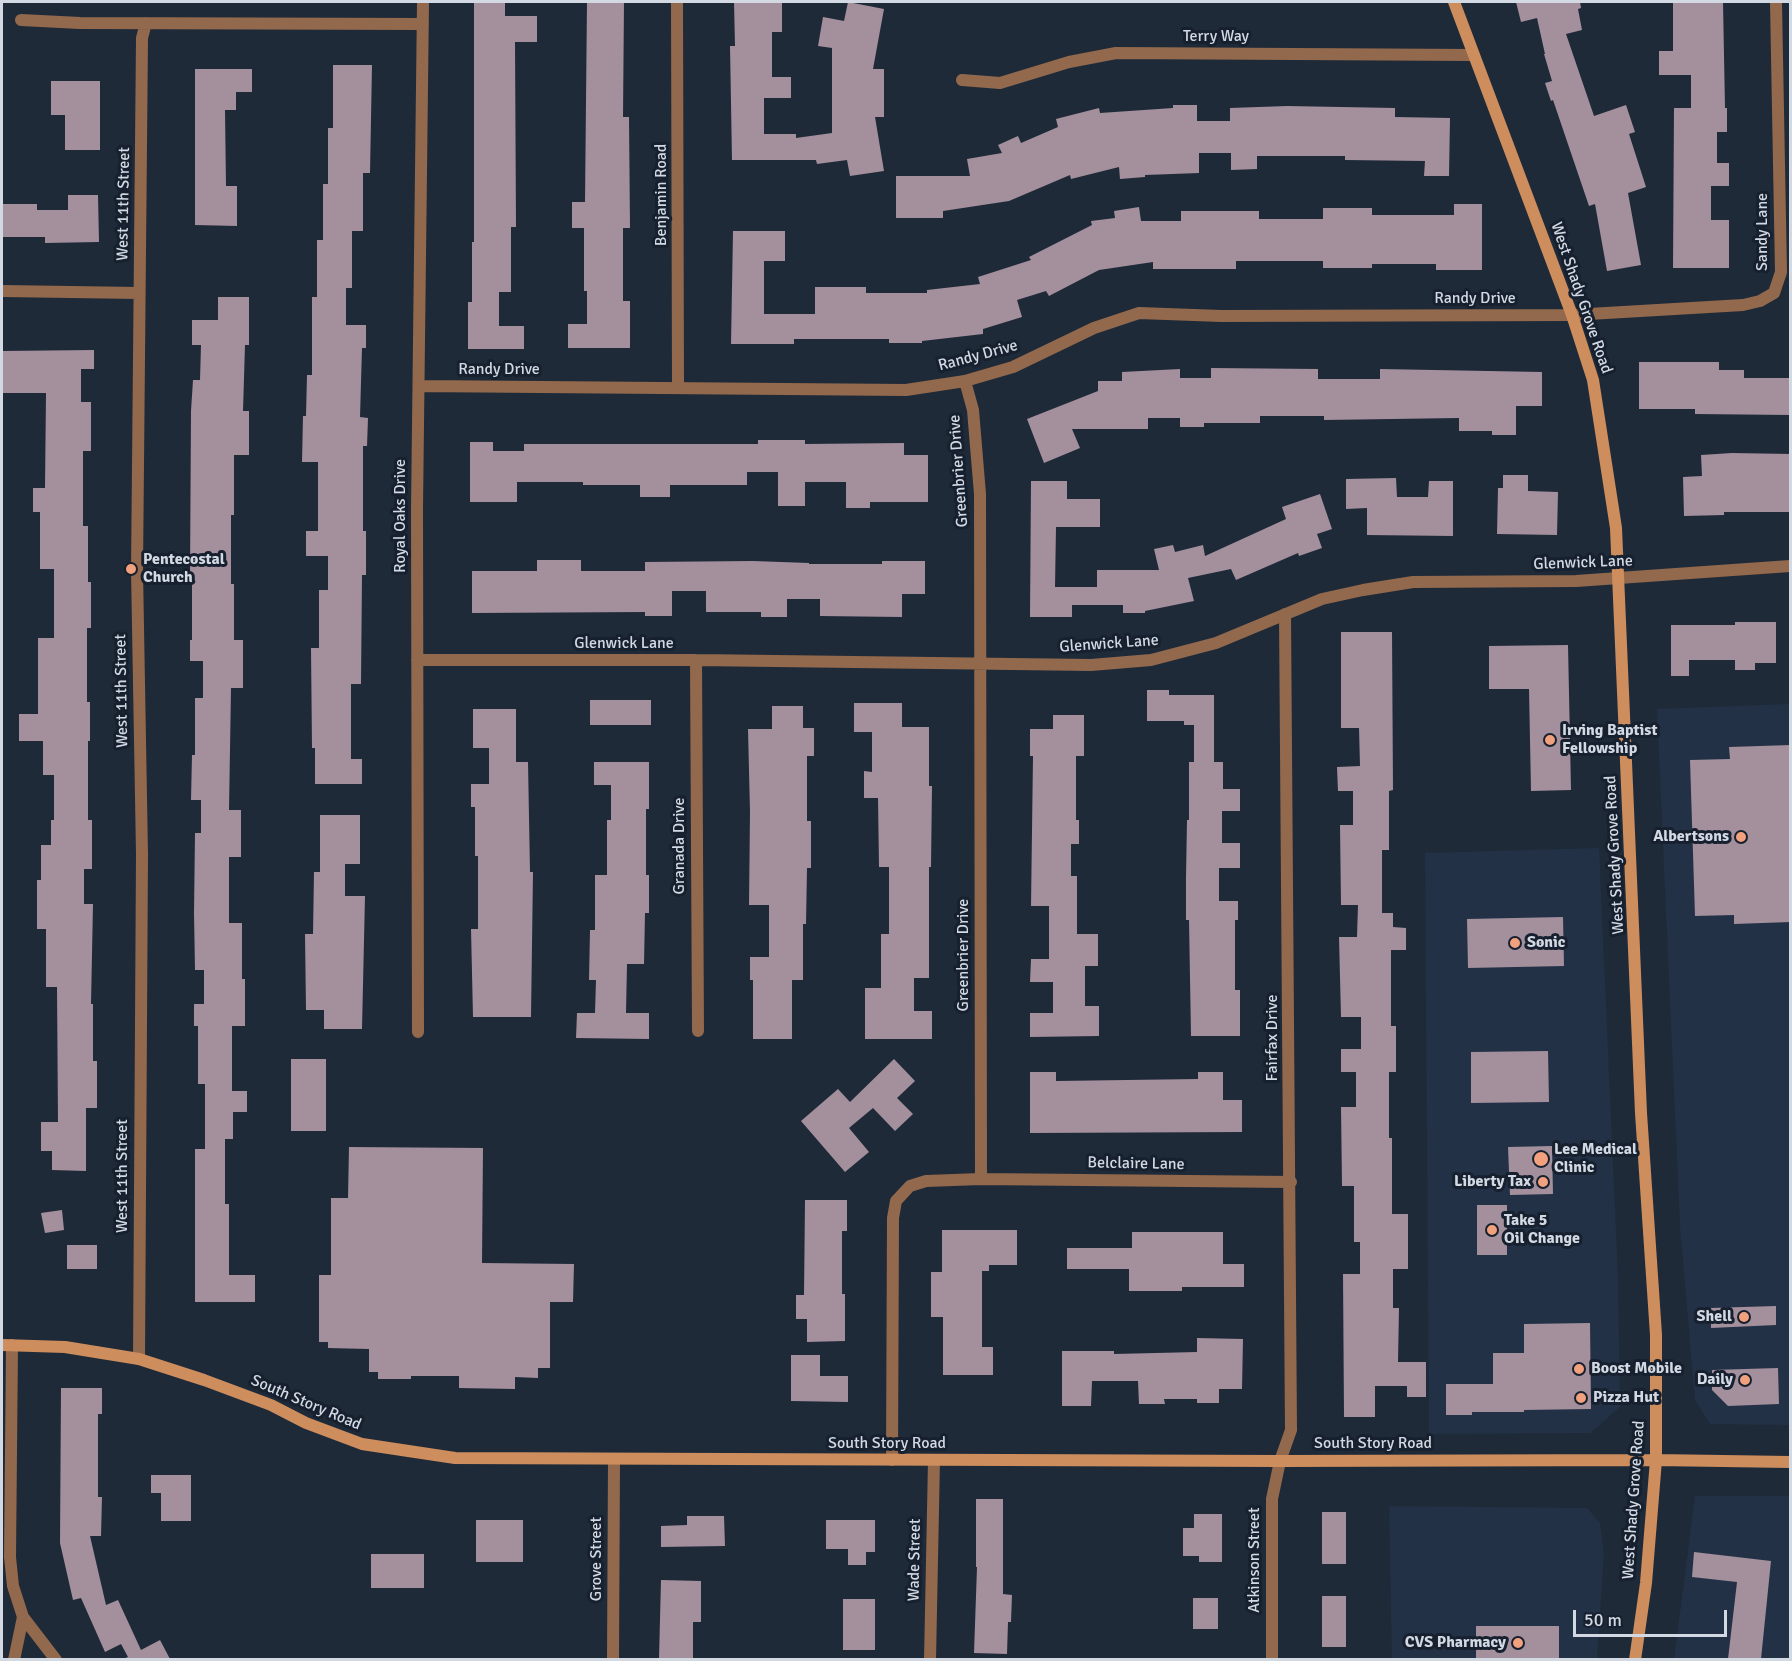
<!DOCTYPE html>
<html>
<head>
<meta charset="utf-8">
<style>
	body { margin:0 }
	#map { position:relative; width:1792px; height:1661px; overflow:hidden; background:#1f2a39; font-family:Signika,sans-serif }
	canvas { display:block }
	.frame { position:absolute; inset:0; border:3px solid #d2d9e3; pointer-events:none }
	.scale { position:absolute; left:1573px; top:1610px; width:154px; height:27px; box-sizing:border-box; border:3px solid #d2d9e3; border-top:0; padding-left:8px; font-size:18px; line-height:21px; white-space:nowrap; color:#d2d9e3; -webkit-text-stroke:4px #16202f; paint-order:stroke }
</style>
</head>
<body>
<div id="map">
<canvas width="1792" height="1661"></canvas>
<div class="frame"></div>
<div class="scale">50 m</div>
</div>
<script>
const ctx = document.querySelector('canvas').getContext('2d');
ctx.lineJoin = 'round';
function fill(path, color) {
  ctx.fillStyle = color;
  ctx.fill(path, 'evenodd');
}
function toPath(rows) {
  const path = new Path2D();
  for (const r of rows) {
    path.moveTo(r[0], r[1]);
    for (let i = 2; i < r.length; i += 2) path.lineTo(r[i], r[i + 1]);
  }
  return path;
}
function strokePath(path, color, width, dash) {
  ctx.strokeStyle = color;
  ctx.lineWidth = width;
  ctx.lineCap = dash ? 'butt' : 'round';
  ctx.setLineDash(dash || []);
  ctx.stroke(path);
}
function label(font, color, halo, rows, align = 'center') {
  ctx.font = font + ' Signika,sans-serif';
  ctx.lineWidth = 6;
  ctx.setLineDash([]);
  ctx.textBaseline = 'middle';
  ctx.strokeStyle = halo;
  ctx.fillStyle = color;
  for (const [text, x, y, turn = 0] of rows) {
    ctx.save();
    ctx.translate(x, y);
    ctx.rotate((+turn || 0) * Math.PI / 180);
    ctx.textAlign = isNaN(turn) ? turn : align;
    if (halo) ctx.strokeText(text, 0, 0);
    ctx.fillText(text, 0, 0);
    ctx.restore();
  }
}
fill(toPath([
	[1790,704,1790,1425,1710,1424,1695,1400,1680,1225,1657,709],
	[1599,848,1618,1278,1620,1407,1590,1433,1429,1434,1425,853],
	[1695,1496,1790,1496,1790,1659,1674,1660],
	[1389,1506,1587,1508,1600,1523,1604,1554,1597,1659,1392,1659]
]), '#233146');
fill(toPath([
	[474,2,505,2,505,16,537,16,537,42,515,42,516,227,511,227,511,292,499,292,499,326,524,326,524,349,468,349,468,302,472,302,472,242,474,242],
	[587,2,624,2,623,117,629,117,630,228,623,228,623,301,630,301,630,348,568,348,568,324,587,324,587,291,584,291,584,228,572,228,572,202,585,202],
	[734,2,782,2,782,32,772,32,772,77,791,77,791,98,764,98,764,134,796,134,796,138,832,133,832,48,818,46,823,17,844,21,848,2,884,9,873,69,884,69,884,117,875,117,884,171,850,176,847,160,817,164,816,160,732,160,730,46,735,46],
	[1516,2,1580,2,1581,8,1578,9,1582,30,1566,34,1594,116,1626,105,1635,132,1629,134,1646,187,1628,193,1641,265,1607,271,1595,204,1589,206,1553,100,1551,101,1545,83,1552,81,1544,54,1545,54,1537,18,1521,22],
	[1673,2,1723,2,1725,108,1727,108,1727,132,1717,132,1717,163,1729,163,1729,186,1711,186,1711,220,1729,220,1729,268,1673,268,1674,108,1691,108,1691,75,1659,75,1659,51,1673,51],
	[333,65,372,65,370,173,363,173,363,231,352,231,352,288,346,288,346,325,366,325,366,348,362,348,360,417,368,418,367,446,363,446,363,531,366,531,366,575,362,575,361,684,351,684,351,759,362,759,362,784,315,784,315,748,312,748,311,648,319,648,319,590,328,590,328,556,306,556,306,531,318,531,318,462,302,462,303,416,306,416,307,375,312,375,312,297,317,297,317,240,323,240,323,184,328,184,328,128,333,128],
	[195,69,252,69,252,92,236,92,236,110,225,110,226,186,237,186,237,226,195,225],
	[51,81,100,81,100,150,65,150,65,115,51,115],
	[1173,105,1197,105,1197,121,1230,121,1230,108,1287,106,1395,108,1395,117,1450,118,1449,176,1424,176,1425,161,1345,160,1345,156,1257,156,1257,169,1231,170,1231,153,1199,153,1199,173,1145,175,1145,177,1120,179,1119,167,1071,179,1070,175,1009,201,943,211,943,218,896,218,896,176,970,176,967,159,1002,153,998,145,1018,136,1021,143,1058,127,1056,119,1099,108,1100,113,1173,108],
	[68,195,98,195,99,242,45,243,45,237,2,237,2,204,37,204,37,210,68,210],
	[1454,204,1482,204,1482,270,1436,270,1436,264,1372,264,1372,268,1323,268,1323,261,1236,261,1236,269,1153,269,1153,262,1099,270,1049,296,1046,291,1017,300,1022,317,983,329,983,334,922,341,922,343,889,343,889,339,794,339,794,344,731,344,733,231,785,231,785,261,764,261,764,314,815,314,815,287,866,287,866,293,927,293,927,290,980,284,978,277,1031,260,1029,257,1092,225,1091,221,1115,218,1114,211,1139,207,1141,221,1181,221,1181,211,1259,211,1259,219,1323,219,1323,208,1372,208,1372,215,1454,215],
	[218,297,249,297,249,345,245,345,243,411,249,411,249,455,234,455,234,515,231,515,231,584,234,584,234,640,243,640,243,688,231,688,229,810,241,810,241,857,229,857,229,923,242,923,242,979,245,979,245,1026,232,1026,232,1091,247,1091,247,1112,233,1112,233,1139,225,1139,225,1204,229,1204,229,1275,255,1275,255,1302,195,1302,195,1149,205,1149,205,1084,198,1084,198,1026,194,1026,194,1004,204,1004,204,970,195,970,194,913,195,833,201,833,201,800,191,800,192,755,195,755,195,698,203,698,203,661,190,661,190,640,192,640,192,577,190,577,191,411,193,380,200,380,201,345,192,345,192,320,218,320],
	[94,350,94,369,81,369,81,402,91,402,91,451,83,451,83,526,88,526,88,582,91,582,91,628,87,628,87,702,90,702,90,741,88,741,88,820,92,820,92,869,84,869,84,904,93,904,91,1004,93,1004,93,1061,97,1061,97,1108,86,1108,86,1171,52,1170,52,1151,41,1151,41,1122,58,1122,57,987,46,987,46,929,37,929,37,880,41,880,41,845,51,845,51,820,54,820,54,775,43,775,43,741,19,741,19,714,38,714,38,638,54,638,54,569,40,569,40,512,33,512,33,488,45,488,46,393,2,393,2,351],
	[1639,362,1719,362,1719,370,1744,370,1744,378,1791,378,1791,415,1695,414,1695,409,1639,409],
	[1211,368,1318,369,1318,379,1380,379,1380,369,1542,372,1542,406,1516,406,1516,435,1492,435,1492,431,1459,431,1459,418,1324,420,1324,416,1260,416,1260,423,1204,423,1204,427,1180,427,1180,418,1148,418,1148,429,1072,429,1080,448,1044,463,1027,419,1098,391,1098,381,1122,381,1122,372,1180,369,1180,378,1211,378],
	[758,440,805,440,805,444,904,443,904,455,928,455,928,502,870,502,870,508,846,508,846,482,805,482,805,506,778,506,778,472,747,472,747,485,670,485,670,497,640,497,640,485,583,485,583,482,517,482,517,502,470,502,470,442,493,442,493,451,524,451,524,444,758,444],
	[1732,453,1791,454,1791,512,1724,512,1724,515,1684,516,1683,477,1702,476,1701,455],
	[1503,475,1528,475,1528,491,1558,492,1557,535,1497,534,1498,488,1503,488],
	[1396,478,1397,497,1428,497,1429,481,1453,481,1453,536,1367,535,1367,508,1346,509,1346,479],
	[1031,481,1067,481,1067,499,1100,499,1100,527,1056,527,1055,587,1097,587,1097,570,1159,570,1154,549,1173,545,1175,552,1203,545,1205,556,1286,519,1282,507,1320,494,1332,529,1317,534,1322,548,1299,556,1298,553,1236,580,1231,569,1188,578,1194,601,1145,611,1145,613,1123,613,1123,605,1072,605,1072,617,1030,617],
	[537,560,581,560,581,571,645,571,645,562,753,561,809,563,809,564,882,564,882,561,925,561,925,594,902,594,902,617,820,616,820,599,787,599,787,617,761,617,761,612,706,612,706,591,672,591,672,616,645,616,645,612,472,613,472,571,537,571],
	[1735,622,1776,622,1776,663,1755,663,1755,670,1735,670,1735,660,1689,660,1689,676,1671,676,1671,625,1735,625],
	[1341,632,1392,632,1393,790,1389,791,1389,850,1382,850,1382,913,1393,913,1393,927,1406,928,1406,950,1391,950,1391,1026,1396,1026,1396,1072,1389,1072,1389,1138,1392,1138,1392,1214,1408,1214,1408,1269,1393,1269,1393,1308,1399,1308,1398,1362,1426,1362,1426,1397,1407,1397,1407,1386,1375,1386,1375,1417,1344,1417,1343,1274,1360,1274,1360,1242,1354,1242,1354,1186,1342,1186,1341,1107,1356,1107,1356,1072,1341,1072,1341,1049,1361,1049,1361,1017,1341,1017,1339,937,1357,937,1358,905,1341,905,1340,825,1353,825,1353,791,1338,791,1337,767,1360,766,1359,728,1341,728],
	[1568,645,1571,790,1531,791,1529,689,1489,689,1489,646],
	[1147,690,1169,690,1169,695,1214,695,1214,762,1223,762,1223,789,1240,789,1240,811,1222,811,1222,843,1240,843,1240,868,1219,868,1219,901,1238,901,1238,920,1235,920,1235,990,1240,990,1240,1036,1191,1036,1189,920,1186,920,1186,877,1187,820,1189,820,1189,762,1194,762,1194,725,1184,725,1184,721,1147,721],
	[590,700,651,700,651,725,590,725],
	[854,703,902,703,902,727,929,727,929,786,932,786,931,867,929,867,929,978,914,978,914,1011,932,1011,932,1039,865,1039,865,988,881,988,881,934,889,934,889,867,879,867,878,798,864,798,864,771,872,772,872,732,854,732],
	[772,706,803,706,803,728,814,728,814,756,807,756,807,821,811,821,811,868,807,868,806,924,803,924,803,980,792,980,792,1039,753,1039,753,980,750,980,750,957,769,957,769,905,749,905,750,812,748,729,772,729],
	[473,709,516,709,516,762,528,762,530,872,533,872,531,1017,473,1017,471,929,478,929,478,856,475,856,475,807,471,807,471,784,489,784,489,748,473,748],
	[1053,715,1084,715,1084,756,1076,756,1076,820,1079,820,1079,844,1071,844,1071,876,1077,876,1077,934,1098,934,1098,966,1085,966,1085,1006,1099,1006,1099,1036,1030,1037,1030,1013,1053,1013,1053,982,1030,982,1031,959,1049,959,1049,906,1031,906,1033,756,1030,756,1030,729,1053,729],
	[1791,745,1791,922,1734,924,1734,915,1695,916,1690,760,1730,759,1729,747],
	[594,762,649,762,649,809,646,809,646,875,649,875,649,913,645,913,644,964,627,964,626,1013,649,1013,649,1039,576,1038,577,1013,595,1013,596,980,589,980,590,930,595,930,595,875,607,875,607,820,611,820,611,785,594,785],
	[320,815,360,815,360,864,345,864,345,896,365,896,362,1029,324,1029,324,1010,306,1010,305,934,313,934,314,872,320,872],
	[1563,917,1564,966,1468,968,1467,919],
	[1548,1051,1549,1102,1471,1103,1471,1052],
	[291,1059,326,1059,326,1131,291,1131],
	[894,1059,915,1081,897,1098,913,1114,895,1131,873,1108,849,1128,869,1152,845,1172,801,1121,838,1089,850,1102],
	[1030,1072,1056,1072,1056,1081,1198,1079,1198,1072,1223,1072,1223,1100,1242,1100,1242,1132,1030,1133],
	[1552,1146,1553,1194,1510,1195,1508,1147],
	[349,1147,483,1148,482,1263,574,1264,573,1302,550,1302,550,1368,538,1368,538,1378,515,1377,515,1389,459,1388,459,1376,411,1376,411,1379,378,1379,378,1372,369,1372,369,1349,328,1348,328,1342,319,1342,319,1275,331,1275,331,1198,348,1198],
	[805,1200,847,1200,847,1231,842,1231,842,1294,845,1294,845,1341,807,1342,807,1319,796,1319,796,1295,804,1295],
	[1477,1205,1507,1205,1507,1255,1477,1255],
	[62,1210,64,1230,45,1233,41,1213],
	[942,1230,1017,1230,1017,1265,989,1265,989,1271,982,1271,982,1347,993,1347,993,1375,943,1375,943,1317,931,1317,931,1272,942,1272],
	[1132,1232,1223,1232,1223,1264,1244,1264,1244,1287,1182,1287,1182,1291,1129,1291,1129,1269,1067,1269,1067,1248,1132,1248],
	[67,1245,97,1245,97,1269,67,1269],
	[1776,1306,1776,1325,1711,1328,1711,1308],
	[1590,1323,1591,1409,1524,1410,1524,1412,1472,1412,1472,1415,1446,1415,1446,1384,1493,1384,1493,1353,1524,1353,1524,1324],
	[1197,1338,1243,1339,1242,1389,1219,1389,1219,1403,1197,1403,1197,1399,1164,1399,1165,1404,1139,1404,1138,1381,1092,1381,1091,1406,1062,1406,1062,1351,1114,1351,1114,1354,1197,1352],
	[791,1355,820,1355,820,1376,848,1376,848,1402,791,1401],
	[1778,1368,1779,1404,1728,1406,1712,1390,1712,1370],
	[61,1388,102,1388,102,1414,98,1414,98,1497,102,1497,101,1536,90,1536,106,1605,118,1600,141,1650,160,1640,170,1659,123,1659,128,1657,121,1644,105,1652,81,1598,73,1600,60,1543],
	[151,1475,191,1475,191,1521,161,1521,161,1493,151,1493],
	[976,1499,1003,1499,1003,1594,1012,1595,1011,1622,1008,1622,1007,1654,974,1653,977,1567,976,1567],
	[1322,1512,1346,1512,1346,1564,1322,1564],
	[1194,1514,1222,1514,1222,1562,1199,1562,1199,1556,1183,1556,1183,1528,1194,1528],
	[687,1516,724,1516,725,1546,661,1547,661,1526,687,1525],
	[476,1520,523,1520,523,1562,476,1562],
	[826,1520,875,1520,875,1552,866,1552,866,1565,848,1565,848,1549,826,1549],
	[1694,1552,1771,1561,1761,1659,1728,1659,1737,1582,1692,1577],
	[371,1554,424,1554,424,1588,371,1588],
	[661,1580,701,1581,701,1622,693,1622,693,1659,659,1659],
	[1322,1596,1346,1596,1346,1647,1322,1647],
	[1193,1598,1218,1598,1218,1629,1193,1629],
	[843,1599,875,1599,875,1650,843,1650],
	[1476,1626,1559,1626,1559,1659,1476,1659]
]), '#a48f9d');
strokePath(toPath([
	[677,2,678,388],
	[21,20,80,23,423,24],
	[962,80,1000,83,1069,62,1116,53,1473,55],
	[2,291,139,293],
	[965,381,973,410,980,494,981,1179],
	[419,386,906,390,965,381,1013,367,1094,328,1139,313,1221,316,1572,315,1743,305,1760,301,1774,293,1781,272,1776,2],
	[417,660,696,660,1091,665,1151,660,1216,643,1322,599,1363,590,1413,582,1576,581,1790,566],
	[696,660,698,1031],
	[418,1032,417,509,423,2],
	[12,1345,10,1557,13,1586,23,1617,56,1660],
	[139,1359,142,854,137,570,142,38,146,23],
	[892,1460,893,1218,896,1201,910,1186,926,1181,981,1179,1291,1182],
	[14,1660,23,1617],
	[613,1660,614,1460],
	[930,1660,934,1460],
	[1272,1660,1272,1499,1280,1461,1291,1430,1285,614]
]), '#92694c', 12);
strokePath(toPath([
	[1454,2,1572,315,1593,380,1616,528,1641,1113,1656,1335,1656,1460,1646,1583,1635,1660],
	[2,1345,65,1347,139,1359,204,1380,271,1405,306,1423,362,1444,455,1458,1280,1461,1656,1460,1790,1462]
]), '#cd8d5d', 12);
for (const [x, y, r, color] of [
	[131,569,6,"#f2a17e"],
	[1550,740,6,"#f2a17e"],
	[1741,837,6,"#f2a17e"],
	[1515,943,6,"#f2a17e"],
	[1541,1159,8,"#f2a17e"],
	[1543,1182,6,"#f2a17e"],
	[1492,1230,6,"#f2a17e"],
	[1744,1317,6,"#f2a17e"],
	[1579,1369,6,"#f2a17e"],
	[1745,1380,6,"#f2a17e"],
	[1581,1398,6,"#f2a17e"],
	[1518,1643,6,"#f2a17e"]
]) {
  const dot = new Path2D();
  dot.arc(x, y, r, 0, 2 * Math.PI);
  ctx.fillStyle = color;
  ctx.fill(dot);
  strokePath(dot, '#16202f', 2);
}
label('16px', '#d2d9e3', '#16202f', [
	["Terry Way",1216,37],
	["Benjamin Road",662,195,-90],
	["West 11th Street",124,204,-89],
	["Sandy Lane",1763,232,-90],
	["West Shady Grove Road",1581,298,71],
	["Randy Drive",1475,299],
	["Randy Drive",978,356,-15],
	["Randy Drive",499,370],
	["Greenbrier Drive",959,471,-94],
	["Royal Oaks Drive",401,516,-90],
	["Glenwick Lane",1583,563,-2],
	["Glenwick Lane",624,644],
	["Glenwick Lane",1109,644,-4],
	["West 11th Street",122,691,-91],
	["Granada Drive",680,846,-90],
	["West Shady Grove Road",1615,855,-93],
	["Greenbrier Drive",964,955,-90],
	["Fairfax Drive",1273,1038,-90],
	["Belclaire Lane",1136,1164,1],
	["West 11th Street",123,1176,-90],
	["South Story Road",306,1403,23],
	["South Story Road",887,1444],
	["South Story Road",1373,1444],
	["West Shady Grove Road",1634,1500,-86],
	["Grove Street",597,1559,-90],
	["Wade Street",915,1560,-89],
	["Atkinson Street",1255,1560,-90]
]);
label('bold 16px', '#d2d9e3', '#16202f', [
	["Pentecostal",143,560],
	["Church",143,578],
	["Irving Baptist",1562,731],
	["Fellowship",1562,749],
	["Albertsons",1729,837,"right"],
	["Sonic",1527,943],
	["Lee Medical",1554,1150],
	["Clinic",1554,1168],
	["Liberty Tax",1531,1182,"right"],
	["Take 5",1504,1221],
	["Oil Change",1504,1239],
	["Shell",1732,1317,"right"],
	["Boost Mobile",1591,1369],
	["Daily",1733,1380,"right"],
	["Pizza Hut",1593,1398],
	["CVS Pharmacy",1506,1643,"right"]
], 'left');
</script>
</body>
</html>
